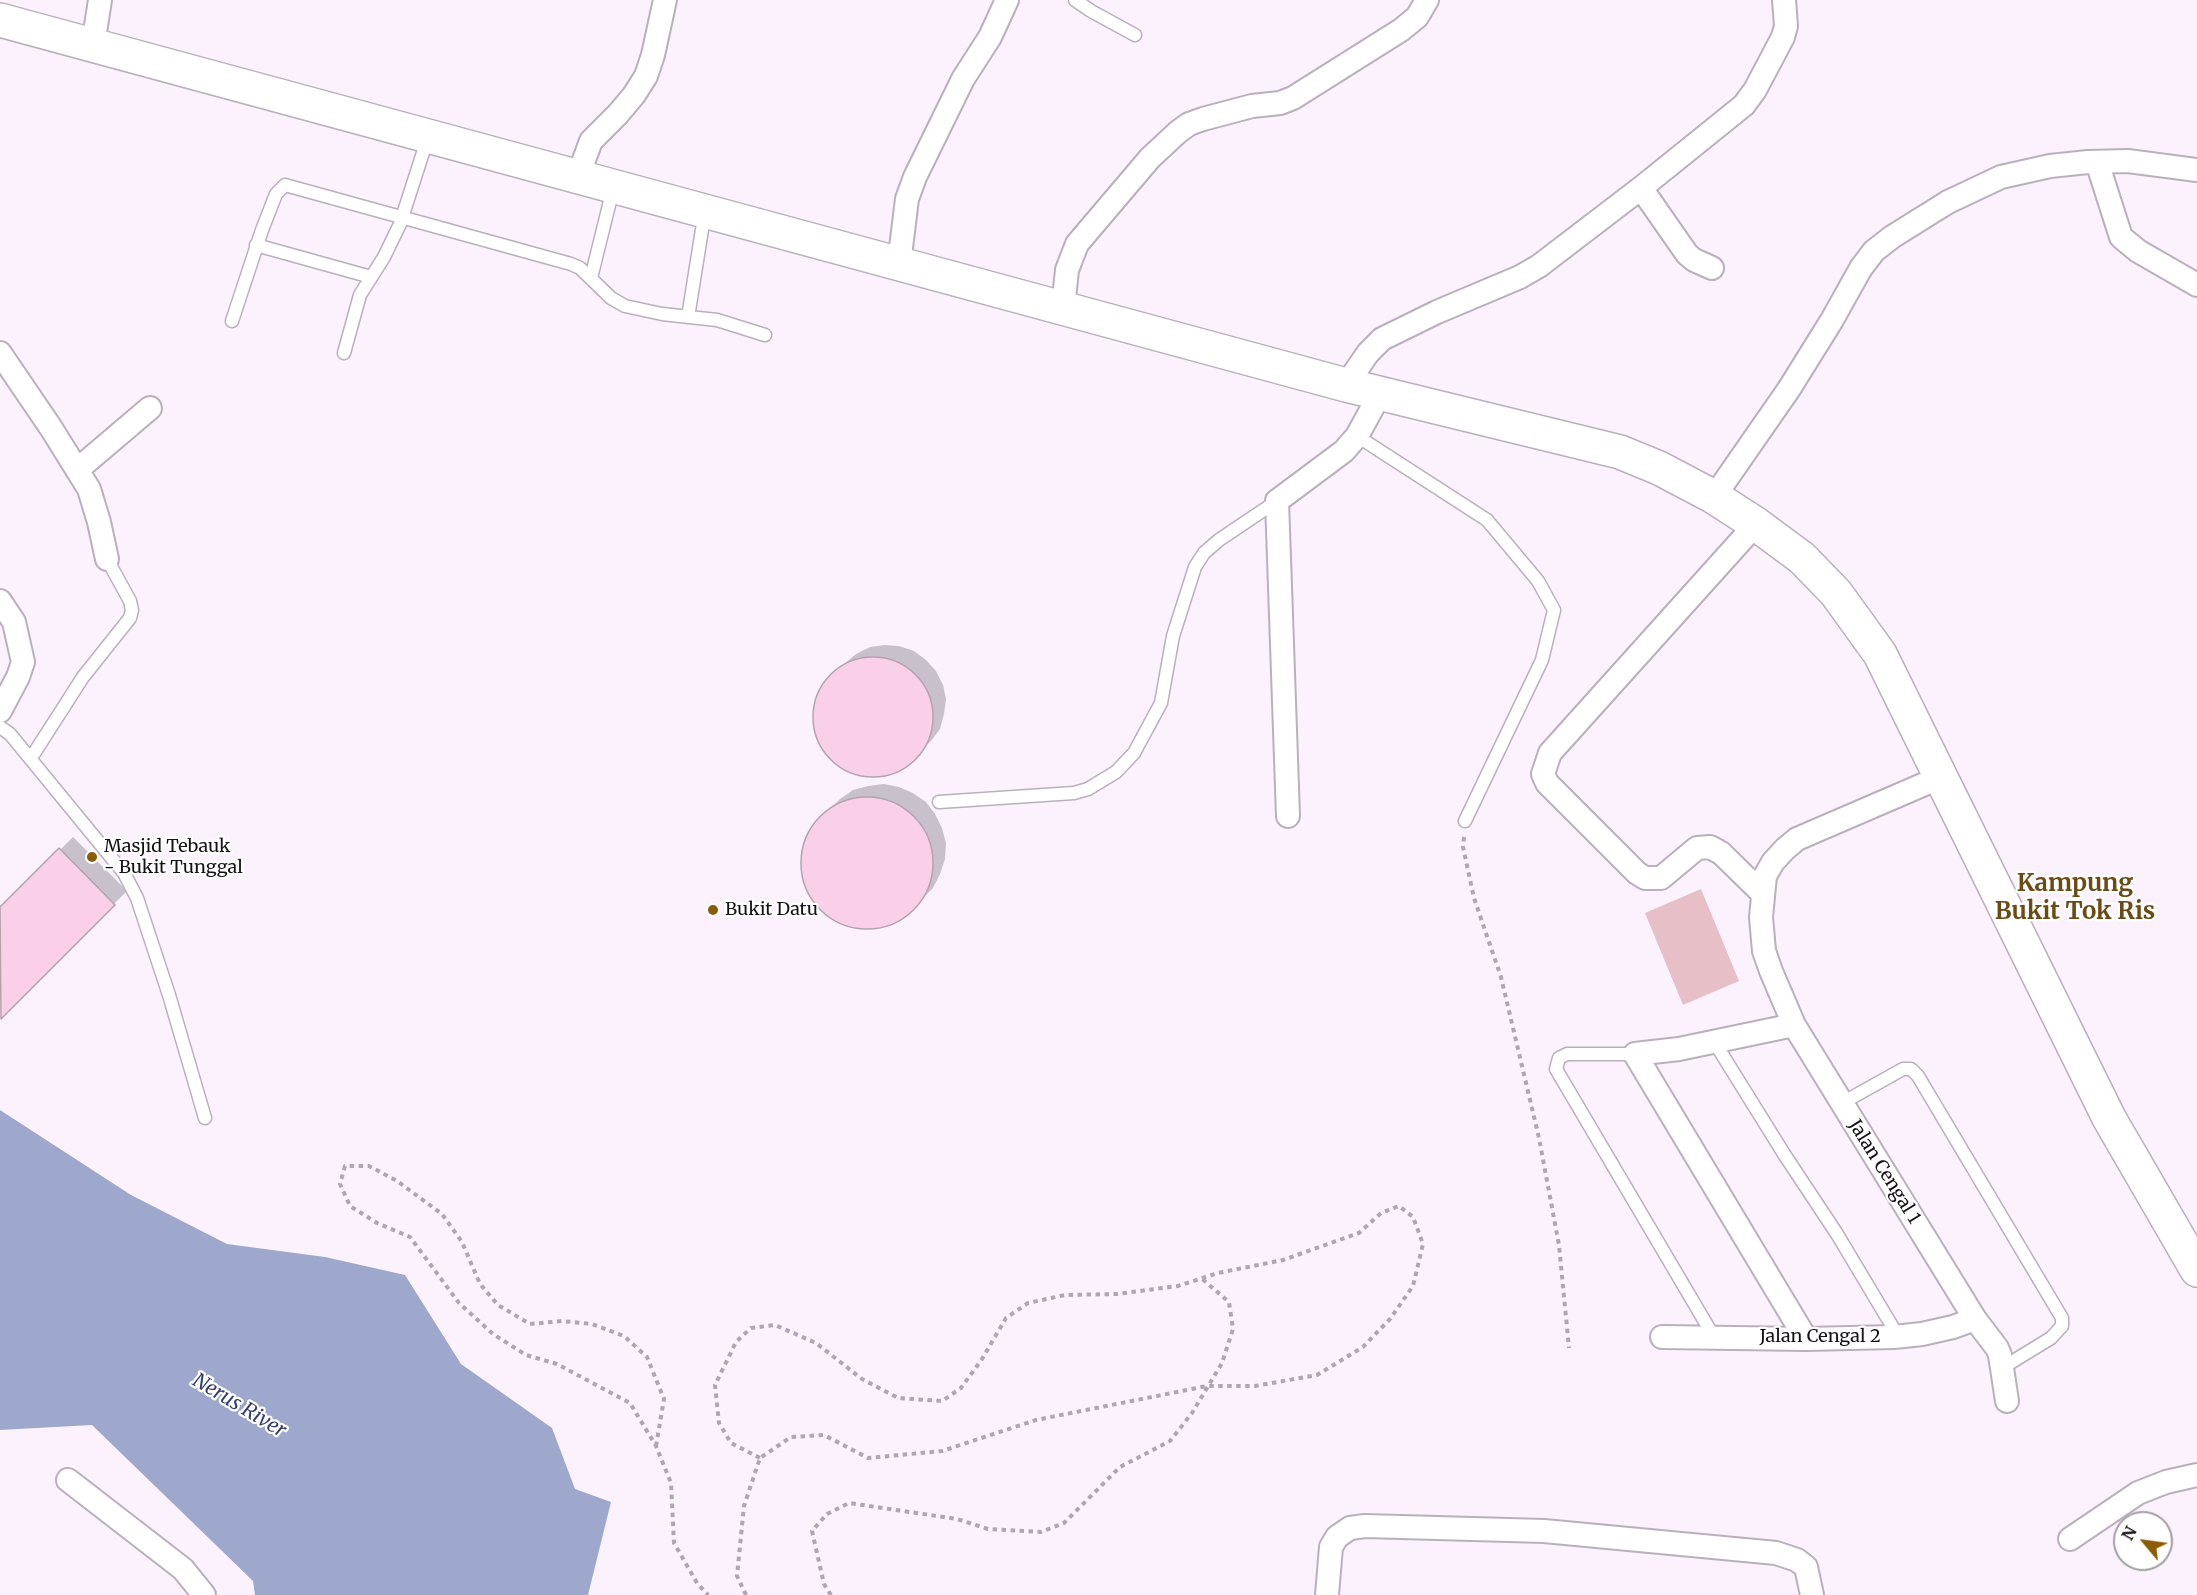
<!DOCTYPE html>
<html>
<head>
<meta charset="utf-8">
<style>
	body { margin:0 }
	#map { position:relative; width:2197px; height:1595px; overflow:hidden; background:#fbf2fe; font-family:Merriweather,serif }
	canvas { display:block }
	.north { position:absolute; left:2113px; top:1511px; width:60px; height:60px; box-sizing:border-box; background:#fff; border:2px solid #a1a0a2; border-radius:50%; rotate:299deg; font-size:16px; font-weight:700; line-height:24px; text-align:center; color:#151116 }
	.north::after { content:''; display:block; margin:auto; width:21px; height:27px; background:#8b5c01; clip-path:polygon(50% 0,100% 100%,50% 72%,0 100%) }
</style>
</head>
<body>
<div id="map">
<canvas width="2197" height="1595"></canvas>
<div class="north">N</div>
</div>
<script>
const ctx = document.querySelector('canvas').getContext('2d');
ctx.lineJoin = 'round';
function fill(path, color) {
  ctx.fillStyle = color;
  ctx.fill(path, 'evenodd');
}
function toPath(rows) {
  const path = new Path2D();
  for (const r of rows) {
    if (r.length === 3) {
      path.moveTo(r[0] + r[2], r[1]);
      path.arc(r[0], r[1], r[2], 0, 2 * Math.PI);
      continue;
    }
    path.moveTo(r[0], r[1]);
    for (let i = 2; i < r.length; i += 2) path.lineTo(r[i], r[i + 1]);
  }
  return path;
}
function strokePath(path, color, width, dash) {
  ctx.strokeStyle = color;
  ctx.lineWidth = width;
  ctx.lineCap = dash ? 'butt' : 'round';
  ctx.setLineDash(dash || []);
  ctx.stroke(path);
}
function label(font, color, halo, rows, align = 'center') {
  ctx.font = font + ' Merriweather,serif';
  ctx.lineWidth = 4.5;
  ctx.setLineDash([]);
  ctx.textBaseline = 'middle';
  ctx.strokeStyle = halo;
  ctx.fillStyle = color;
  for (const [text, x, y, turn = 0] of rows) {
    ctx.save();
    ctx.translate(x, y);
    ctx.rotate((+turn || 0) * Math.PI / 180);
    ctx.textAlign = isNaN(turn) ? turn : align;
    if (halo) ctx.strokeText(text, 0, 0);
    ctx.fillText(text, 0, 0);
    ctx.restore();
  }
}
fill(toPath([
	[1701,889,1739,981,1683,1005,1645,913]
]), '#e7c0c7');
fill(toPath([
	[0,1110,131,1195,227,1244,325,1257,405,1275,461,1364,552,1428,575,1489,611,1502,588,1595,255,1595,253,1581,92,1425,0,1430]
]), '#9da8cc');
fill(toPath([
	[884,645,899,646,914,651,926,660,936,671,943,685,946,699,944,714,940,729,931,741,906,765,887,774,866,775,852,772,830,756,822,745,817,731,816,704,822,690,844,664,856,654,870,647],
	[884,784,899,787,913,793,926,802,935,814,942,828,946,843,945,859,940,874,933,888,908,913,895,921,881,927,867,928,853,927,840,922,828,916,811,895,803,871,805,845,817,822,840,799,853,790,868,786],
	[73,837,127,891,1,1017,0,910]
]), '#0003');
const building = toPath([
	[873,717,60],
	[867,863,66],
	[59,848,115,905,1,1019,0,907,59,848]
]);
fill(building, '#f9d0e8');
strokePath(building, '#b4a3ad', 1.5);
const lane = toPath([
	[1075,0,1091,11,1135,35],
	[256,245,371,277],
	[591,278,613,189],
	[688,317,705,211],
	[232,321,262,230,276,194,285,185,571,264,580,268,611,298,625,306,662,314,717,320,765,335],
	[344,353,360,295,384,257,400,224,428,137],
	[1357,436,1487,520,1538,581,1554,610,1542,660,1465,821],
	[0,727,10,734,124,873,137,898,169,995,205,1118],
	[31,758,83,677,130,618,132,610,130,601,107,559],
	[939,802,1074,793,1088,789,1116,772,1134,753,1161,703,1173,636,1195,567,1204,553,1219,540,1277,501],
	[1715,1043,1784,1154,1837,1234,1898,1336],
	[1635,1054,1567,1054,1559,1058,1556,1069,1714,1337],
	[1842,1103,1903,1069,1911,1069,1918,1076,2062,1318,2062,1326,2051,1338,2002,1368]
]);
const street = toPath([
	[93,45,100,0],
	[2097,162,2121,237,2138,251,2197,285],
	[578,176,591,141,618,114,634,95,646,76,653,55,665,0],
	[1641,188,1687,254,1694,260,1712,268],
	[899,264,907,199,915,177,963,79,990,37,1007,0],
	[1063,308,1067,270,1077,244,1150,158,1178,132,1189,124,1203,119,1252,106,1280,103,1293,98,1401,30,1417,17,1427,0],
	[0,353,51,428,89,489,99,522,107,559],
	[1346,385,1368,353,1382,339,1437,312,1520,277,1539,266,1641,188,1744,105,1755,90,1783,37,1786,26,1784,0],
	[77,470,150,408],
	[1714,497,1789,389,1832,320,1861,268,1874,251,1892,237,1948,202,2001,177,2050,166,2088,162,2128,161,2197,170],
	[1756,524,1550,753,1543,774,1547,783,1637,873,1645,878,1661,878,1697,848,1710,847,1721,853,1762,893],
	[0,601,14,622,23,662,18,677,0,711],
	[1941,777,1797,839,1785,849,1773,862,1765,876,1761,917,1764,951,1771,971,1794,1025,1975,1319,1997,1348,2000,1355,2007,1401],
	[1288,816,1277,501,1344,451,1357,436,1380,394],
	[1794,1025,1679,1049,1635,1054,1806,1339],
	[1662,1337,1806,1339,1894,1337,1922,1334,1953,1327,1975,1319],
	[68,1480,183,1569,204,1595],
	[2070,1539,2138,1493,2166,1482,2197,1475],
	[1327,1595,1331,1547,1337,1537,1350,1528,1365,1526,1544,1531,1776,1553,1797,1560,1806,1567,1812,1595]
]);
const secondary = toPath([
	[0,20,1346,385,1620,452,1659,468,1714,497,1756,524,1802,558,1836,593,1880,654,2109,1118,2197,1270]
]);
strokePath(lane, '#bbafbe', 15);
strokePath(street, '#bbafbe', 26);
strokePath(secondary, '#bbafbe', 36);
strokePath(toPath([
	[1464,837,1463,847,1474,898,1501,977,1539,1138,1559,1245,1569,1348],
	[656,1446,664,1399,647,1357,624,1336,592,1324,562,1321,530,1324,498,1305,480,1284,462,1242,442,1214,397,1181,369,1166,345,1166,340,1184,350,1206,377,1223,410,1237,459,1303,493,1334,526,1355,557,1364,630,1403,656,1446,671,1483,674,1543,697,1583,708,1595],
	[746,1595,737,1576,744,1506,760,1458,791,1437,824,1435,868,1458,942,1451,1036,1420,1207,1386,1255,1386,1317,1375,1363,1347,1390,1319,1413,1286,1423,1244,1413,1217,1399,1206,1381,1213,1359,1233,1283,1260,1218,1273,1178,1286,1117,1294,1065,1295,1028,1303,1006,1318,982,1359,961,1388,942,1401,898,1398,862,1379,816,1343,775,1325,751,1328,736,1342,715,1385,719,1423,731,1443,760,1458],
	[831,1595,824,1584,812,1531,827,1514,849,1503,957,1519,988,1529,1041,1532,1064,1523,1120,1467,1170,1441,1192,1413,1222,1363,1233,1329,1229,1302,1201,1278]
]), '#aea6b0', 4, [4.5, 4.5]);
strokePath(lane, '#fff', 12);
strokePath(street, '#fff', 22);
strokePath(secondary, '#fff', 33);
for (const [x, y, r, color] of [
	[92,857,6,"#8b5c01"],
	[713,910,6,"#8b5c01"]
]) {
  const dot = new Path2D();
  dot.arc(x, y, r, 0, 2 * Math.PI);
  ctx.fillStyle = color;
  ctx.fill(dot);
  strokePath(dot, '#fff', 2);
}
label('18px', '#151116', '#fff', [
	["Masjid Tebauk",104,847],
	["- Bukit Tunggal",104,868],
	["Bukit Datu",725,910]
], 'left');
label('18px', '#151116', '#fff', [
	["Jalan Cengal 1",1884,1172,58],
	["Jalan Cengal 2",1820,1337]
]);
label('italic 20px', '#333e6f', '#fff', [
	["Nerus River",239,1406,31]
]);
label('bold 24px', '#6b4a15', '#fff', [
	["Kampung",2075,884],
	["Bukit Tok Ris",2075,912]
]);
</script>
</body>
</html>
